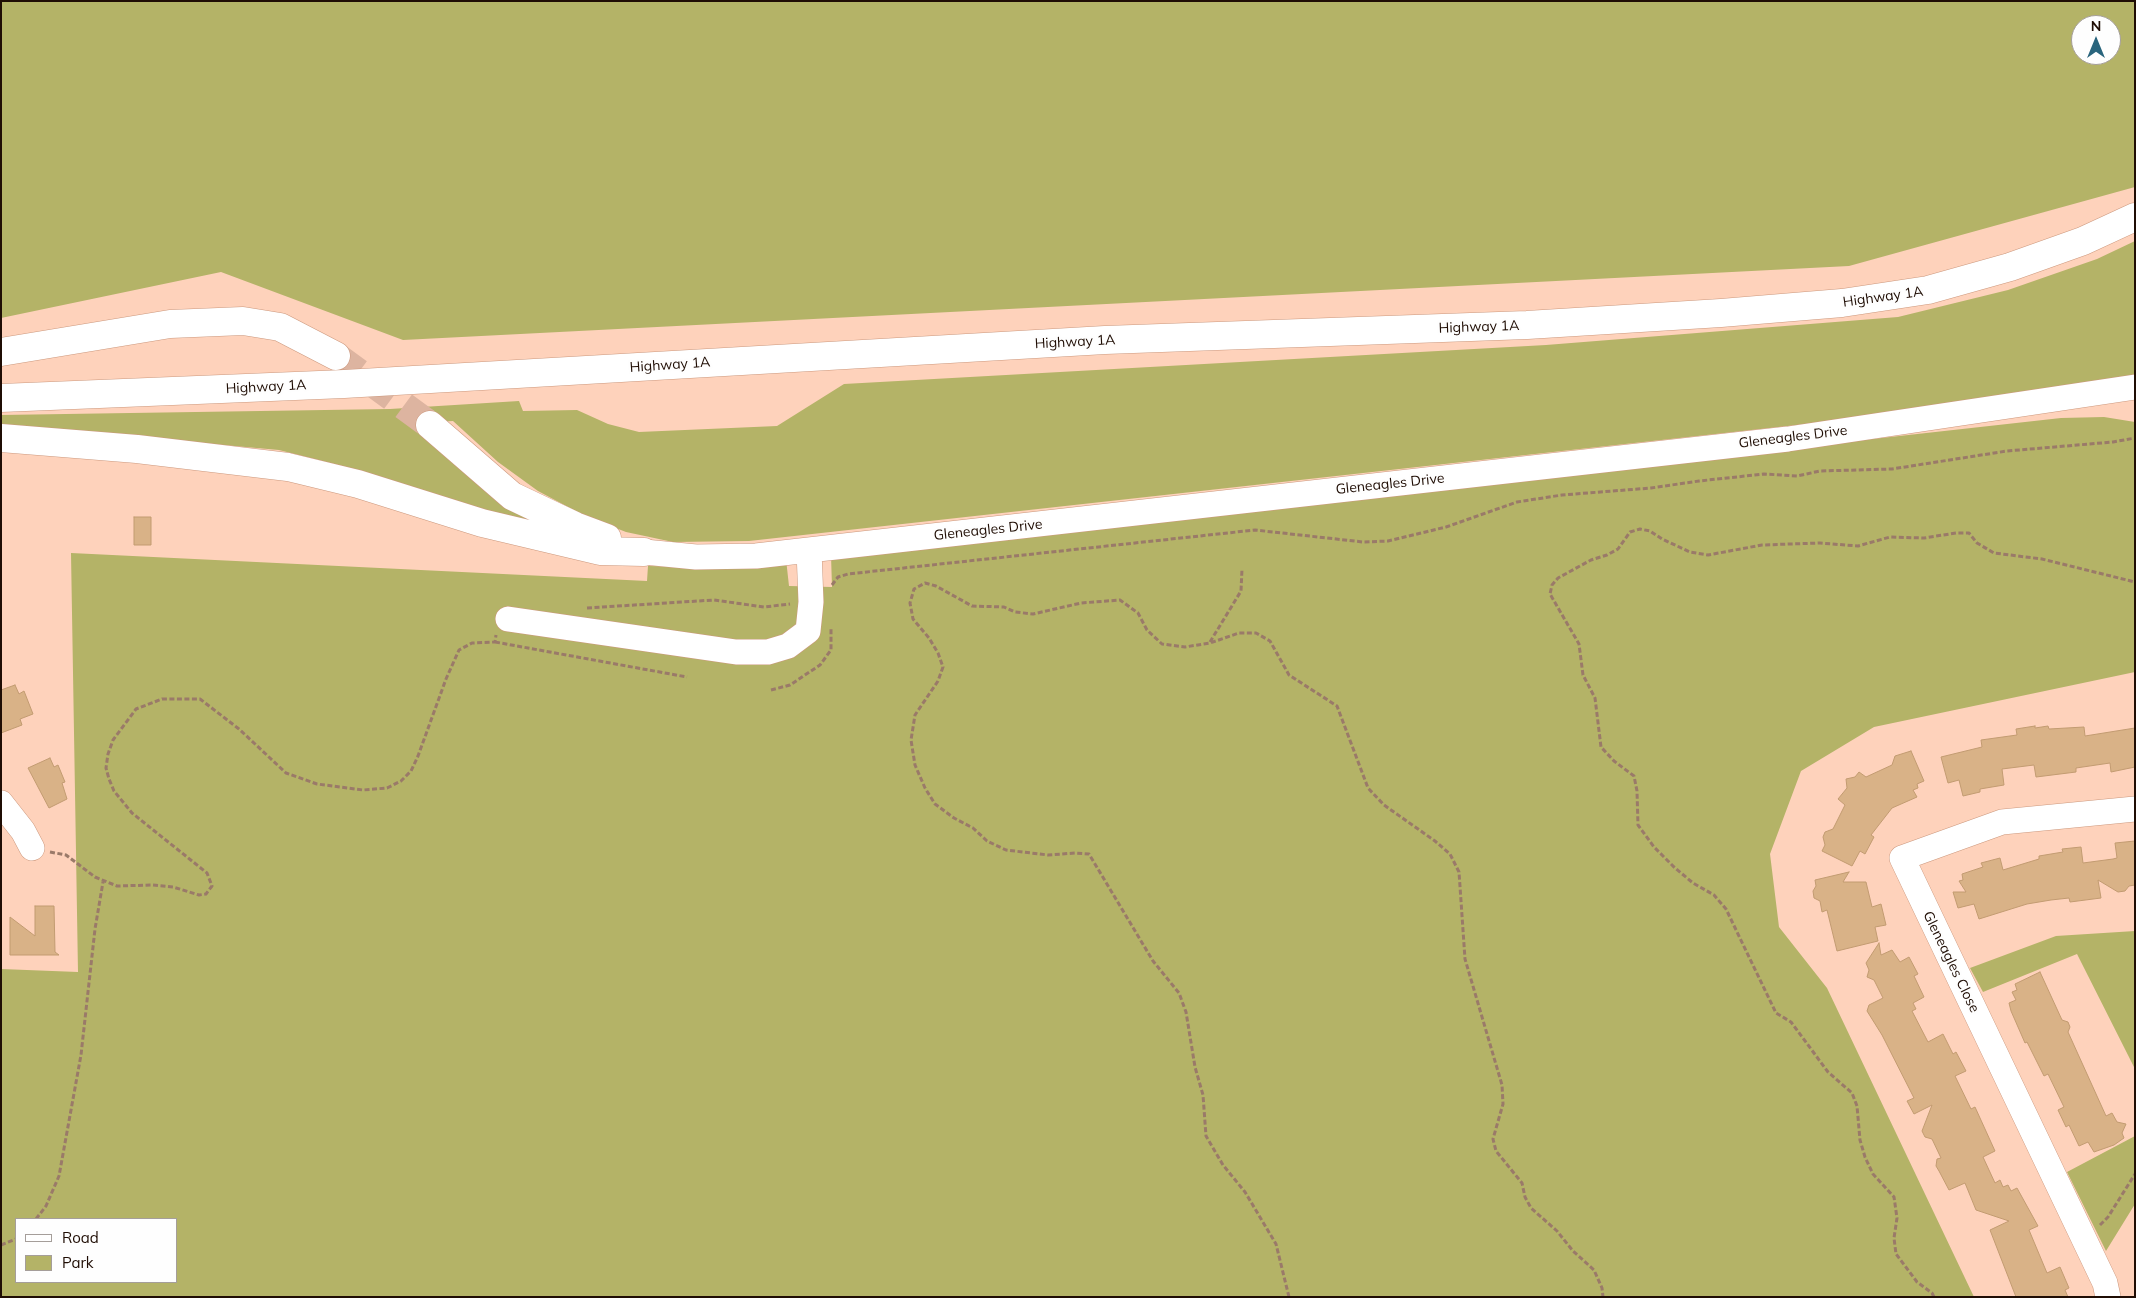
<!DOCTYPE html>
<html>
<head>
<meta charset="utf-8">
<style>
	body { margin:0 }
	#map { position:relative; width:2136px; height:1298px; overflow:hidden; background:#fed2bb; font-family:Mulish,sans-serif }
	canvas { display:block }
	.frame { position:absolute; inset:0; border:2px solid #1f0d04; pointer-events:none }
	.legend { position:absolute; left:15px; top:1218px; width:162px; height:65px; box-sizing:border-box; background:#fefefe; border:1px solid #a59e9a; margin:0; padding:6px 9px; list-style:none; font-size:15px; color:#1f0d04 }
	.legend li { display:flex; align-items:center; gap:10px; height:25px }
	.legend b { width:25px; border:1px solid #a59e9a }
	.north { position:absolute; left:2071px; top:15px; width:50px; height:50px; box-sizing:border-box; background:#fefefe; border:1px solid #a59e9a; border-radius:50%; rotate:0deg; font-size:14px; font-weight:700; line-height:20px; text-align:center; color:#1f0d04 }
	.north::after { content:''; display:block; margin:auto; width:18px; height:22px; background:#2a657d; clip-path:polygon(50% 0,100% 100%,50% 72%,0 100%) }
</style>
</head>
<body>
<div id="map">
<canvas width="2136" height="1298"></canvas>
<div class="frame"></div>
<ul class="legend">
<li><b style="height:6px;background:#fff"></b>Road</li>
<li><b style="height:14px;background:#b4b367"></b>Park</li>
</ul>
<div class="north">N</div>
</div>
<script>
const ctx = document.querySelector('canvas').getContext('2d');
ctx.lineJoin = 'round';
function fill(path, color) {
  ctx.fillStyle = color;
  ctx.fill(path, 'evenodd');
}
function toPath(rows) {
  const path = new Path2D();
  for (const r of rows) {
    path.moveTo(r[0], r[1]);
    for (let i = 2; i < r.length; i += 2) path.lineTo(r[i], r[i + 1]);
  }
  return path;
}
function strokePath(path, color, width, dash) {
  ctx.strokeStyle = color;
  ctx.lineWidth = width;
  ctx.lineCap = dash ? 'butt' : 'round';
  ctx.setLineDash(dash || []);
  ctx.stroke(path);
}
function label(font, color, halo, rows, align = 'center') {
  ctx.font = font + ' Mulish,sans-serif';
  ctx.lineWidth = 5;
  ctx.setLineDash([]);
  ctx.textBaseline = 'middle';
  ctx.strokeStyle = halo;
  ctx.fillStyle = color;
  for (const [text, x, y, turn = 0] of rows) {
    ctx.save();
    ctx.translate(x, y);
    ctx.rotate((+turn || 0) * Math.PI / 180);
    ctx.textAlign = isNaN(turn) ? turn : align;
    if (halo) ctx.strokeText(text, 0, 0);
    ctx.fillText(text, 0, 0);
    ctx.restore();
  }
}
fill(toPath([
	[1,1,2135,1,2135,187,1849,266,403,340,221,272,1,318],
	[2081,25,2111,25,2111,55,2081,55],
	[2135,241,2135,375,1851,419,749,541,673,542,626,532,585,516,538,491,498,462,453,421,417,423,575,532,505,516,354,469,279,450,1,425,1,415,390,409,519,401,523,411,577,410,608,424,639,432,777,426,844,384,1546,345,1898,317,2008,290,2097,259],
	[2104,417,2135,422,2135,672,1874,727,1801,771,1770,854,1779,927,1827,988,1974,1297,1,1297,1,969,78,972,71,553,647,581,648,566,701,567,786,559,789,586,832,587,831,555,2061,418],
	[16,1219,176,1219,176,1282,16,1282],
	[2135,931,2135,1069,2077,954,1983,992,1970,968,2056,936],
	[2135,1136,2135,1204,2106,1251,2067,1172]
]), '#b4b367');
const building = toPath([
	[134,517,151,517,151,545,134,545,134,517],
	[15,685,19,694,24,691,33,714,20,719,22,725,1,733,1,690,15,685],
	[2035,726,2035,728,2048,726,2049,729,2084,727,2085,736,2135,728,2135,767,2111,772,2110,763,2076,768,2076,772,2036,777,2034,765,2002,769,2004,785,1980,789,1980,792,1963,796,1959,780,1948,783,1941,757,1982,747,1981,740,2017,735,2016,729,2035,726],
	[1911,751,1924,781,1917,784,1918,788,1913,790,1917,797,1892,808,1871,835,1874,837,1865,854,1860,851,1852,866,1822,851,1825,845,1823,837,1825,832,1833,829,1845,805,1838,799,1847,788,1846,779,1855,777,1859,772,1866,777,1892,765,1895,756,1911,751],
	[50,758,54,767,58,765,65,782,62,783,67,799,49,808,28,768,50,758],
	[2135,841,2135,885,2129,886,2125,891,2118,892,2098,880,2101,898,2070,902,2069,898,2051,900,2027,904,1979,919,1974,904,1958,908,1953,892,1966,892,1959,881,1963,880,1962,874,1983,867,1981,863,2000,858,2003,870,2039,859,2039,856,2063,852,2062,849,2081,847,2083,863,2113,859,2117,858,2115,843,2135,841],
	[1849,872,1843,882,1866,882,1872,907,1881,904,1886,925,1875,927,1878,941,1837,951,1827,910,1822,912,1820,901,1814,898,1813,891,1816,886,1815,880,1849,872],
	[35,906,54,906,55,952,59,955,10,955,10,917,35,936,35,906],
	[1879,943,1881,955,1892,950,1900,962,1909,957,1918,974,1914,976,1924,997,1913,1003,1916,1009,1912,1011,1928,1042,1943,1034,1953,1054,1956,1052,1966,1071,1955,1076,1971,1109,1975,1107,1995,1151,1983,1157,1995,1183,2000,1180,2003,1187,2008,1185,2011,1191,2017,1188,2038,1226,2029,1230,2047,1273,2060,1267,2069,1288,2065,1290,2068,1297,2016,1297,1990,1230,2009,1221,1976,1210,1965,1183,1949,1190,1939,1171,1936,1166,1937,1159,1941,1158,1932,1139,1925,1137,1922,1131,1932,1105,1914,1114,1907,1101,1914,1098,1882,1035,1867,1011,1869,1005,1883,998,1874,980,1867,977,1869,970,1866,963,1879,943],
	[2040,972,2062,1020,2068,1022,2070,1027,2068,1032,2106,1116,2112,1113,2117,1122,2126,1124,2122,1133,2124,1138,2114,1145,2094,1152,2088,1142,2079,1146,2069,1125,2066,1127,2058,1110,2064,1107,2048,1074,2044,1076,2027,1042,2025,1043,2011,1011,2009,1003,2016,1000,2012,992,2017,990,2015,984,2040,972]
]);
fill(building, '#d9b287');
strokePath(building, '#c29b71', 1);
strokePath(toPath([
	[336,356,430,425]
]), '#ddb4a0', 28, [28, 14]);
const minor = toPath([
	[644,552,696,557,756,556,1788,439,2135,387],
	[508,619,736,652,768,652,788,646,808,631,811,602,809,550],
	[1,803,23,831,32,848],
	[2108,1297,2105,1283,1902,858,2002,822,2135,809]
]);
const major = toPath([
	[1,352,170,324,243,321,280,327,336,356],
	[1,398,344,384,1105,340,1527,325,1721,313,1842,303,1928,290,2010,267,2083,241,2135,217],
	[430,425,512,496,575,526,607,538],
	[1,438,137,449,288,467,358,484,482,523,600,551,644,552]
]);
strokePath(minor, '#cc987d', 26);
strokePath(major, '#cc987d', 29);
strokePath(toPath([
	[832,585,838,577,848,574,1255,530,1363,542,1388,541,1446,527,1517,502,1562,495,1651,488,1699,481,1764,474,1797,476,1820,471,1892,469,2007,451,2113,442,2135,438],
	[587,608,714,600,764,607,790,604],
	[495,642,687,677],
	[1210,642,1241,591,1242,569],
	[771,690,790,685,820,665,831,650,831,629],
	[50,852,66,855,95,877,117,886,152,885,173,887,199,895,206,894,212,886,207,873,132,813,114,791,109,779,106,768,108,754,113,740,136,709,162,699,200,699,239,729,286,773,317,784,363,790,387,788,401,781,411,771,418,756,446,679,459,650,472,643,495,642,496,635],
	[36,1219,46,1206,59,1176,81,1055,95,929,103,882],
	[2100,1225,2108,1217,2135,1174],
	[1,1245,16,1239],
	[1289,1297,1276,1244,1245,1192,1223,1165,1206,1136,1203,1095,1195,1067,1186,1012,1179,993,1153,961,1089,854,1075,853,1048,855,1006,850,987,841,973,828,954,818,935,804,925,788,915,765,911,740,915,715,938,681,943,667,938,653,929,638,913,619,910,603,914,589,925,583,936,586,972,606,1004,607,1015,612,1033,614,1081,603,1120,600,1138,613,1147,630,1162,644,1185,647,1210,643,1239,633,1256,633,1270,641,1289,675,1337,706,1368,788,1384,805,1435,841,1450,854,1459,872,1465,959,1502,1085,1503,1104,1493,1139,1496,1151,1522,1183,1525,1197,1531,1208,1557,1231,1573,1251,1594,1270,1602,1288,1603,1297],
	[1934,1297,1932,1293,1917,1282,1896,1254,1894,1238,1897,1218,1894,1197,1873,1174,1865,1157,1860,1140,1857,1106,1852,1093,1828,1072,1791,1022,1776,1013,1726,909,1714,895,1693,883,1675,868,1654,847,1638,825,1637,791,1634,776,1614,761,1601,747,1595,698,1583,675,1579,644,1550,594,1552,585,1558,578,1591,560,1607,555,1618,549,1630,532,1640,529,1650,531,1662,539,1690,552,1708,555,1762,545,1820,543,1858,546,1890,537,1924,538,1956,533,1969,533,1977,543,1994,553,2042,559,2135,582]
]), '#9a7a69', 3, [5, 2.5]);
strokePath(minor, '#fff', 25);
strokePath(major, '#fff', 28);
label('14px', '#1f0d04', '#fefefe', [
	["Highway 1A",1883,297,-8],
	["Highway 1A",1479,327,-2],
	["Highway 1A",1075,342,-3],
	["Highway 1A",670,365,-4],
	["Highway 1A",266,387,-3],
	["Gleneagles Drive",1793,437,-7],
	["Gleneagles Drive",1390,484,-6],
	["Gleneagles Drive",988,530,-6],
	["Gleneagles Close",1951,962,64]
]);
</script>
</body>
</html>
